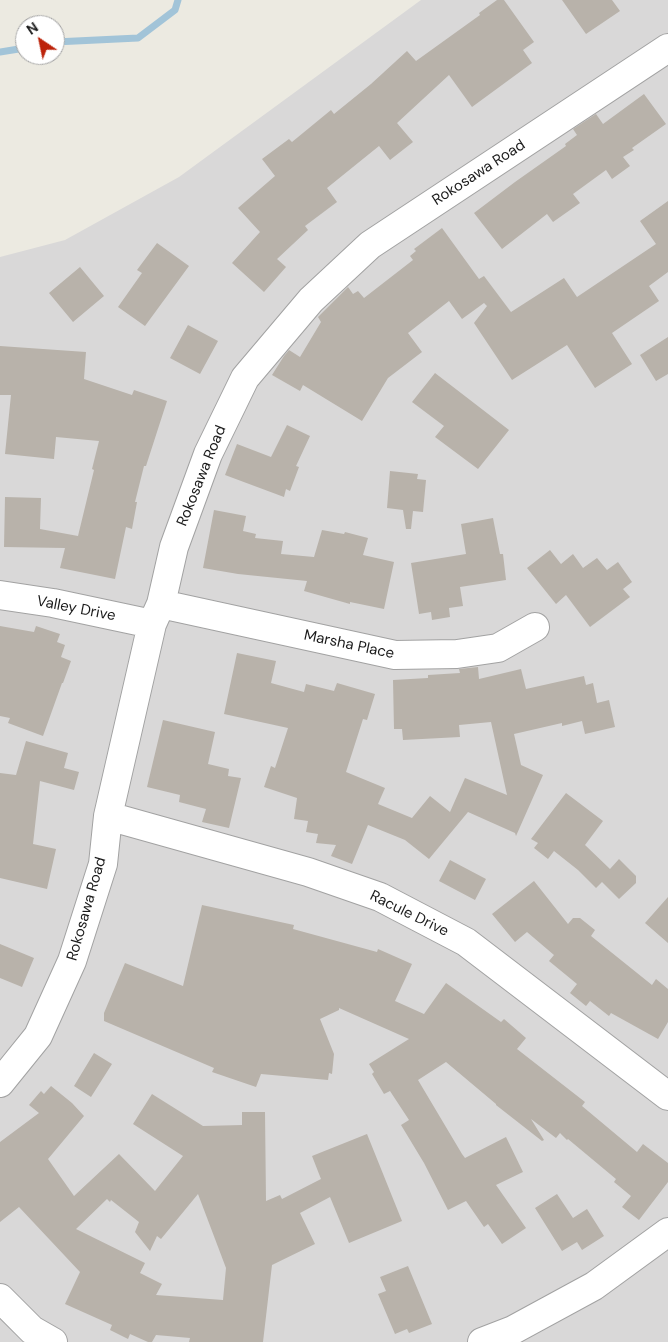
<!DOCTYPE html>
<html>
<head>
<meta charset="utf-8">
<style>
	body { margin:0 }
	#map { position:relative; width:668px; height:1342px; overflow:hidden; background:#eceae1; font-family:"DM Sans",sans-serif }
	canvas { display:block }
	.north { position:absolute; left:15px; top:15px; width:50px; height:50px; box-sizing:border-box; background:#fff; border:1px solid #a4a4a4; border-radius:50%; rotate:326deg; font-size:14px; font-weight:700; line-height:20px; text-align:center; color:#1b1b1b }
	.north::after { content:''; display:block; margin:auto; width:18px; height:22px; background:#bc230a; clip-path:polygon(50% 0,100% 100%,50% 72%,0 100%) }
</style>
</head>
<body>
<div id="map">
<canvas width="668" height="1342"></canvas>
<div class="north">N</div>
</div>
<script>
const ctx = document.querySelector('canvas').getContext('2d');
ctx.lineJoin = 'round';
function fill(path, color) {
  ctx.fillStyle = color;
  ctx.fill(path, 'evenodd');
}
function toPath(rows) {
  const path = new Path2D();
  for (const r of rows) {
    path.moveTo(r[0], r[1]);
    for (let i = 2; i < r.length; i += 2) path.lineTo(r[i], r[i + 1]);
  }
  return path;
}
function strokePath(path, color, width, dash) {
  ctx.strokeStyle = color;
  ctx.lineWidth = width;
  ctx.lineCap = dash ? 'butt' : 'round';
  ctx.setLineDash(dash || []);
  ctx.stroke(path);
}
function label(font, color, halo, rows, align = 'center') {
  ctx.font = font + ' "DM Sans",sans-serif';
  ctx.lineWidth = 5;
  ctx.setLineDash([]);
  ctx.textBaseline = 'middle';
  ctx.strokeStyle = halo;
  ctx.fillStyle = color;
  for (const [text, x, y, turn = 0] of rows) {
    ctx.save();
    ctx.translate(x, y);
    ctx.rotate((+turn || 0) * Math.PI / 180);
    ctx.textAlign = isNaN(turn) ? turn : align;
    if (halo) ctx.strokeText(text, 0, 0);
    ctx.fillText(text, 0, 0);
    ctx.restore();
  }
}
fill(toPath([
	[421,0,668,0,668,1342,0,1342,0,257,65,240,179,177]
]), '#d9d8d8');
strokePath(toPath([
	[55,42,138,38,175,10,178,0],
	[0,52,25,48]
]), '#a2c4d8', 7);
fill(toPath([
	[497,0,504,0,534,42,523,50,532,63,472,107,449,75,397,123,413,142,390,160,379,146,327,188,337,202,305,226,308,230,277,259,286,267,264,292,232,263,260,232,238,208,275,176,262,159,289,139,292,142,331,110,334,114,371,84,407,51,416,61,480,15,479,13],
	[562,0,612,0,620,11,586,34],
	[644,94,666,124,632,148,634,150,623,157,630,166,612,179,606,170,573,194,580,203,553,222,547,214,502,249,474,213,515,182,566,146,565,144,577,135,573,129,596,114,603,124],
	[668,201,668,272,649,286,659,301,612,333,632,364,595,388,567,345,512,380,474,323,487,306,484,303,462,319,449,301,408,333,422,352,388,378,362,421,303,385,300,391,272,375,284,356,289,350,300,357,321,322,318,317,348,287,353,294,358,291,364,298,413,260,410,256,416,251,414,249,442,228,479,279,484,276,511,312,564,278,577,297,656,244,640,221],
	[157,243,189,266,145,326,118,307,142,273,137,270],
	[80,267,104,296,73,322,49,293],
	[188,325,218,341,200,374,170,358],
	[668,337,668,374,656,381,640,355],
	[0,346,86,352,84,379,132,395,134,390,167,401,146,466,144,466,135,502,137,502,132,529,126,527,115,579,60,568,65,548,4,547,5,497,41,498,40,529,78,536,94,470,92,469,99,441,56,437,54,459,5,454,11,395,0,395],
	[435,373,509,430,478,469,435,437,444,426,412,402],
	[287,425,310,436,296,466,299,467,290,491,286,489,284,497,225,475,237,444,271,457],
	[390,471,418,474,417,479,426,480,423,512,413,511,411,529,406,529,403,510,387,508],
	[214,510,246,516,243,531,256,534,255,538,283,541,281,554,314,557,322,530,344,534,345,532,368,538,363,555,394,562,384,609,350,602,350,604,304,591,307,581,238,574,203,568],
	[493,518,500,554,503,554,506,580,460,587,463,606,449,608,450,617,432,620,431,612,419,614,411,563,466,554,461,524],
	[550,550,561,564,573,554,583,568,597,558,607,570,618,562,632,582,623,589,630,597,590,627,566,595,556,604,527,568],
	[0,626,34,632,36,626,60,634,57,642,65,645,61,657,71,661,63,683,62,683,43,736,8,723,10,718,0,716],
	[237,653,276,661,271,683,304,692,306,684,334,691,337,683,375,694,367,720,363,719,346,772,385,788,378,804,412,818,430,796,450,812,465,778,507,795,491,722,459,725,460,737,403,740,402,729,394,729,393,680,428,678,428,675,460,673,459,669,478,667,479,679,521,669,526,689,584,676,586,685,593,683,597,703,609,700,615,727,585,734,582,721,562,726,562,723,514,734,521,765,543,775,516,836,515,833,468,812,429,859,405,840,368,825,352,864,331,856,336,845,316,843,318,834,306,832,308,821,294,819,297,798,264,787,271,766,275,768,288,728,224,714],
	[163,720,215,732,208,764,229,769,228,776,241,778,229,828,202,822,206,809,179,802,180,795,147,787],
	[26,741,68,753,64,768,79,772,74,790,40,781,33,844,56,849,47,889,0,878,0,773,16,775],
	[566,793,603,821,585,845,610,869,619,859,636,876,636,883,619,899,602,882,596,888,578,870,554,851,548,859,534,848,538,843,531,839],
	[450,860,486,879,475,900,439,881],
	[534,881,568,924,573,918,580,918,595,930,591,936,652,985,656,979,668,989,668,1022,658,1039,611,1013,609,1016,590,1001,586,1006,570,993,577,984,549,961,554,955,527,932,515,942,492,914],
	[668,897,668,943,645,923],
	[202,905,294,925,293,929,377,952,378,949,412,964,395,1001,424,1014,446,983,501,1022,504,1019,526,1038,517,1049,585,1102,582,1106,637,1152,643,1144,668,1163,668,1182,639,1220,622,1207,631,1196,614,1182,616,1179,568,1139,567,1140,560,1133,556,1138,531,1119,544,1140,542,1141,496,1105,496,1104,446,1062,418,1080,462,1154,465,1158,506,1137,523,1172,496,1185,526,1228,502,1244,488,1224,484,1227,466,1201,448,1210,424,1163,401,1125,409,1120,390,1091,384,1094,372,1074,374,1072,369,1064,409,1039,339,1008,339,1010,320,1019,334,1054,332,1074,329,1073,328,1080,261,1074,256,1087,212,1072,214,1068,104,1021,104,1013,125,963,183,986],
	[0,944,34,958,22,987,0,978],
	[94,1053,112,1064,91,1097,74,1086],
	[51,1086,72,1103,84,1116,48,1159,74,1196,119,1154,155,1191,183,1156,133,1124,152,1094,203,1126,242,1125,242,1112,265,1112,266,1201,280,1195,282,1199,321,1179,312,1156,367,1134,402,1221,349,1243,330,1197,300,1213,315,1244,272,1265,263,1342,189,1342,190,1338,156,1335,152,1342,148,1342,130,1334,128,1339,110,1330,112,1325,65,1304,80,1272,19,1207,0,1222,0,1142,39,1113,29,1105,41,1091,44,1094],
	[198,1194,226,1268,223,1300,156,1295,162,1284,140,1273,145,1263,76,1229,107,1199,110,1202,111,1200,139,1222,135,1232,150,1251,157,1236,161,1239],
	[557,1194,573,1218,587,1209,604,1236,582,1250,577,1242,562,1251,535,1208],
	[408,1266,432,1324,409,1333,407,1329,395,1334,378,1294,386,1291,380,1277]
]), '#b8b2aa');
const minor = toPath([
	[0,595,53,603,152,624],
	[161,604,395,655,457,654,498,648,535,627],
	[108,816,308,872,380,897,466,942,668,1096],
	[0,1083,38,1036,72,961,103,864,108,816,152,624,161,604,174,547,208,454,245,378,311,300,370,245,668,48],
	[0,1298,32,1330,53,1342],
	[482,1342,513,1330,594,1286,668,1232]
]);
strokePath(minor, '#a2a2a2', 30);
strokePath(minor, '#fff', 28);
label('15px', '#1b1b1b', '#fff', [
	["Rokosawa Road",479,173,-33],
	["Rokosawa Road",202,476,-68],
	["Valley Drive",76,609,11],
	["Marsha Place",349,645,12],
	["Rokosawa Road",87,909,-74],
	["Racule Drive",409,914,26]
]);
</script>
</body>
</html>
